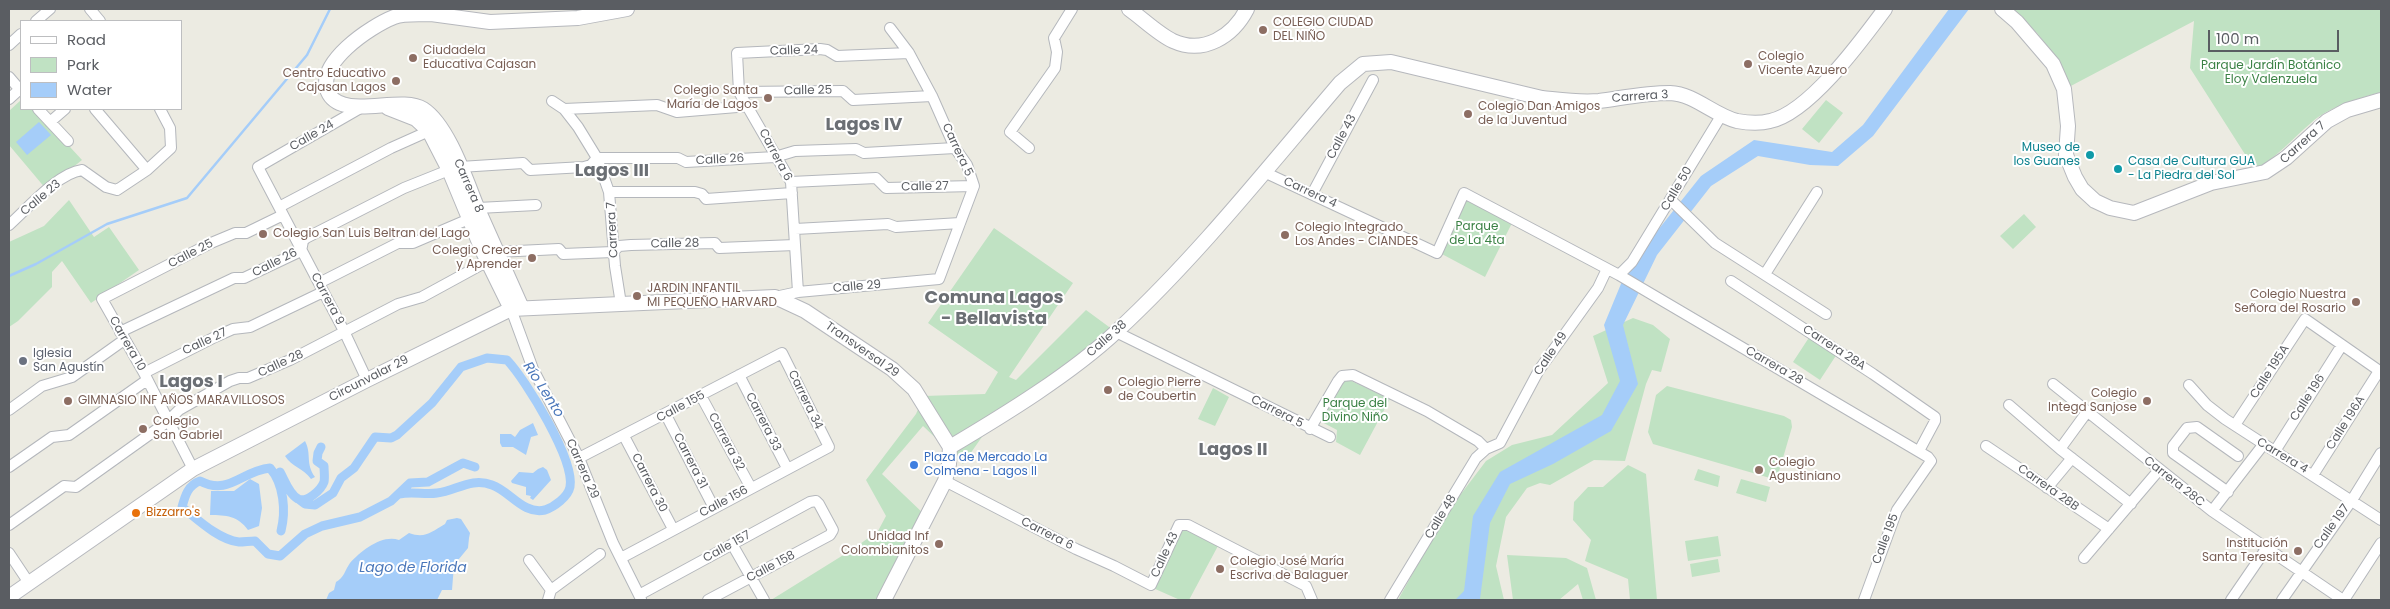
<!DOCTYPE html>
<meta charset="utf-8">
<style>
body{margin:0}
#map{position:relative;width:2390px;height:609px;overflow:hidden;background:#ecebe2;font-family:Poppins,sans-serif}
canvas{display:block}
.frame{position:absolute;inset:0;border:10px solid #5a5d62;pointer-events:none}
.legend{position:absolute;left:20px;top:20px;width:162px;height:90px;box-sizing:border-box;background:#fff;border:1px solid #bdbec0;margin:0;padding:6px 9px;list-style:none;font-size:15px;color:#5a5d62}
.legend li{display:flex;align-items:center;gap:10px;height:25px}
.legend b{width:25px;border:1px solid #bdbec0}
.scale{position:absolute;left:2208px;top:30px;width:131px;height:22px;box-sizing:border-box;border:2px solid #5a5d62;border-top:0;padding-left:6px;font-size:15px;line-height:18px;white-space:nowrap;color:#5a5d62;-webkit-text-stroke:4px #fff;paint-order:stroke}
</style>
<div id="map">
<canvas width="2390" height="609"></canvas>
<div class="frame"></div>
<ul class="legend">
<li><b style="height:6px;background:#fff"></b>Road</li>
<li><b style="height:14px;background:#c0e2c3"></b>Park</li>
<li><b style="height:14px;background:#a5cdf9"></b>Water</li>
</ul>
<div class="scale">100 m</div>
</div>
<script>
const c = document.querySelector('canvas').getContext('2d');
c.lineJoin = 'round';
function fillPath(path, color) {
  c.fillStyle = color;
  c.fill(path, 'evenodd');
}
function strokePath(path, color, width, dash) {
  c.strokeStyle = color;
  c.lineWidth = width;
  c.lineCap = dash ? 'butt' : 'round';
  c.setLineDash(dash || []);
  c.stroke(path);
}
function write(font, color, halo, rows, align = 'center') {
  c.font = font + ' Poppins,sans-serif';
  c.lineWidth = 4;
  c.setLineDash([]);
  c.textBaseline = 'middle';
  c.strokeStyle = halo;
  c.fillStyle = color;
  for (const [text, x, y, turn = 0] of rows) {
    c.save();
    c.translate(x, y);
    c.rotate((+turn || 0) * Math.PI / 180);
    c.textAlign = isNaN(turn) ? turn : align;
    if (halo) c.strokeText(text, 0, 0);
    c.fillText(text, 0, 0);
    c.restore();
  }
}
const green = new Path2D(`
 M 2011,9 L 2381,9 L 2381,92 C 2359,98 2328,107 2311,123 C 2291,140 2278,156 2255,170 L 2190,68 L 2194,21 L 2067,88 L 2058,60 L 2037,33 Z
 M 21,100 L 21,109 L 35,109 L 82,160 L 46,189 L 9,145 L 9,111 Z
 M 1826,100 L 1843,113 L 1819,143 L 1802,129 Z
 M 1465,198 L 1513,221 L 1485,277 L 1440,253 Z
 M 69,200 L 94,237 L 109,227 L 139,270 L 91,303 L 62,261 L 52,272 L 52,287 L 18,321 L 9,327 L 9,242 L 44,226 Z
 M 2024,214 L 2036,227 L 2013,249 L 2000,236 Z
 M 994,228 L 1073,283 L 1009,377 L 1016,380 L 1086,310 L 1120,335 L 984,434 L 963,464 L 923,426 L 882,474 L 926,516 L 886,600 L 771,600 L 853,549 L 878,531 L 886,516 L 866,480 L 916,414 L 924,396 L 985,394 L 998,372 L 928,323 Z
 M 1633,318 L 1653,325 L 1670,339 L 1661,372 L 1652,370 L 1646,384 L 1625,461 L 1594,460 L 1550,485 L 1540,483 L 1527,488 L 1506,517 L 1496,566 L 1504,600 L 1398,600 L 1445,515 L 1486,461 L 1512,445 L 1552,435 L 1608,383 L 1593,336 Z
 M 1810,336 L 1837,354 L 1820,380 L 1793,362 Z
 M 1345,378 L 1390,399 L 1360,455 L 1336,442 L 1337,430 L 1318,420 Z
 M 1667,386 L 1784,416 L 1791,420 L 1792,427 L 1778,475 L 1770,478 L 1653,444 L 1648,432 L 1656,395 Z
 M 1213,388 L 1229,397 L 1215,426 L 1198,419 Z
 M 1628,465 L 1646,474 L 1657,600 L 1630,600 L 1628,579 L 1585,561 L 1591,540 L 1573,520 L 1574,502 L 1588,487 L 1603,487 Z
 M 1698,469 L 1720,476 L 1718,487 L 1694,480 Z
 M 1741,479 L 1770,487 L 1766,502 L 1736,493 Z
 M 1182,527 L 1219,544 L 1189,600 L 1180,600 L 1153,588 Z
 M 1718,536 L 1721,556 L 1688,561 L 1685,541 Z
 M 1507,555 L 1566,558 L 1587,568 L 1596,600 L 1583,600 L 1578,584 L 1559,600 L 1513,600 Z
 M 1718,559 L 1720,572 L 1692,577 L 1690,564 Z`);
const water = new Path2D(`
 M 1949,9 L 1969,9 L 1873,136 L 1838,166 L 1810,165 L 1758,156 L 1711,186 L 1657,255 L 1623,325 L 1638,384 L 1611,431 L 1553,464 L 1510,484 L 1490,523 L 1480,599 L 1455,600 L 1464,591 L 1473,516 L 1500,472 L 1602,415 L 1620,381 L 1604,325 L 1623,279 L 1646,245 L 1701,176 L 1754,140 L 1832,152 L 1863,125 Z
 M 39,122 L 51,135 L 27,155 L 16,142 Z
 M 533,423 L 538,435 L 531,437 L 526,455 L 513,447 L 502,447 L 500,443 L 500,434 L 511,434 L 515,437 L 520,430 Z
 M 305,441 C 312,454 305,463 315,477 L 311,479 C 303,468 292,467 285,456 Z
 M 543,467 L 547,470 L 551,480 L 533,500 L 530,498 L 531,496 L 526,495 L 526,487 L 512,483 L 511,481 L 519,472 L 533,473 L 538,469 Z
 M 250,479 L 259,484 L 262,508 L 259,526 L 248,530 C 238,516 226,515 210,515 L 211,491 L 234,491 Z
 M 457,518 L 461,519 L 470,533 L 469,538 L 468,548 L 454,565 L 452,590 L 442,590 L 437,600 L 326,600 L 329,593 L 334,590 L 336,582 C 344,578 345,570 350,563 C 361,551 382,534 399,540 L 409,533 C 425,539 431,532 445,524 L 447,520 Z`);
const stream = new Path2D(`
 M 9,276 L 36,264 L 107,224 L 187,198 L 307,55 L 330,9`);
const canal = new Path2D(`
 M 280,472 C 285,481 289,494 298,499 C 307,503 321,490 324,482 C 325,478 324,471 324,466 L 317,461 L 318,453 L 321,447
 M 297,498 L 305,504 L 315,505 L 333,493 L 341,478 L 354,468 L 375,437 L 391,438 L 397,435 L 432,403 L 461,367 L 487,358 L 507,360 C 526,380 575,460 570,487 C 568,497 554,507 545,510 C 523,515 510,491 492,485 C 471,477 456,491 437,493 C 424,495 413,491 399,494
 M 281,531 C 286,511 284,484 270,468 C 241,471 229,496 200,481 C 188,485 185,496 182,507 C 197,519 219,540 239,542 C 244,542 250,541 255,541 L 268,554 L 280,556 L 305,534 L 322,526 L 360,517 L 391,501 L 410,483 L 428,482 L 463,463 L 475,467`);
const street = new Path2D(`
 M 90,9 L 100,21
 M 36,21 L 50,9
 M 9,45 L 21,34
 M 9,77 L 21,91
 M 739,92 L 843,91 L 853,100 L 932,96
 M 9,99 L 21,88
 M 552,101 L 564,109 L 578,127 L 597,158 L 609,192 L 615,266 L 621,304
 M 364,106 L 258,167 L 344,331 L 367,380
 M 38,109 L 68,141
 M 95,109 L 147,170
 M 564,109 L 657,105 L 677,112 L 749,106
 M 50,122 L 65,109
 M 1029,148 L 1010,132 L 1055,68 L 1057,52 L 1054,38 L 1072,9
 M 460,167 L 523,163 L 530,170 L 584,167 L 591,165 L 597,158 L 678,158 L 686,162 L 775,157 L 795,151 L 856,149 L 864,153 L 955,148
 M 1264,172 L 1437,253 L 1464,193 L 1619,275 L 1928,457 L 1931,461 L 1897,510 L 1864,600
 M 791,182 L 876,178 L 886,188 L 974,186
 M 609,192 L 695,192 L 702,194 L 706,199 L 792,193
 M 1312,194 L 1373,80
 M 1671,200 L 1715,243 L 1826,314
 M 279,207 L 391,148 L 429,131
 M 478,208 L 536,205
 M 9,225 C 27,209 58,173 82,170 L 106,187 L 117,190 L 147,170 L 171,148 L 170,128 L 160,109
 M 795,229 L 888,224 L 896,227 L 960,223
 M 497,252 L 559,249 L 563,254 L 613,252 L 619,246 L 631,245 L 715,243 L 719,248 L 795,245
 M 1765,274 L 1817,192
 M 1619,275 L 1632,262 L 1721,116
 M 1731,281 L 1873,374 L 1935,417 L 1935,421 L 1919,451
 M 319,283 L 398,243 L 413,243 L 469,219
 M 798,292 L 791,182 L 739,92 L 737,53 L 820,49 L 827,50 L 837,56 L 909,53
 M 775,297 L 798,292 L 939,279 L 974,186 L 967,165 L 955,148 L 932,96 L 909,53 L 890,28
 M 511,309 L 533,369 L 579,458 L 613,543 L 641,599
 M 120,332 L 234,278 L 244,278 L 301,251 L 303,241 L 306,238 L 404,188 L 449,170
 M 1116,332 L 1330,437
 M 144,373 L 215,337 L 233,329 L 250,327 L 323,292
 M 739,375 L 787,468
 M 2053,384 L 2212,511 L 2343,600
 M 2189,385 L 2207,405 L 2225,419 L 2381,520
 M 701,396 L 751,488
 M 2009,405 L 2060,449 L 2131,504
 M 9,410 L 42,386 L 72,377 L 124,340
 M 666,415 L 714,508
 M 2235,425 L 2305,319 L 2381,372
 M 1310,429 L 1338,381 L 1342,376 L 1353,375 L 1427,411 L 1478,441 L 1486,449
 M 624,436 L 673,529
 M 1986,446 L 2109,529
 M 2060,449 L 2087,412
 M 2275,451 L 2342,345
 M 579,458 L 782,353 L 829,447 L 621,558
 M 9,467 L 52,437 L 69,435 L 147,380
 M 193,469 L 144,373 L 102,299 L 211,243 L 235,233 L 246,233 L 283,215
 M 2313,475 L 2379,371
 M 945,481 L 1076,549 L 1114,566 L 1151,585 L 1179,525 L 1188,525 L 1306,586 L 1312,600
 M 2047,488 L 2072,458
 M 2228,492 L 2173,453 L 2173,446 L 2187,428 L 2197,427 L 2238,456
 M 2212,511 L 2263,445
 M 9,525 L 64,486 L 76,487 L 167,422 L 179,410 L 230,381 L 239,378 L 248,378 L 290,360 L 398,304 L 422,297 L 488,261
 M 732,544 L 764,600
 M 9,553 L 29,583
 M 2084,558 L 2159,470
 M 529,560 L 551,590
 M 639,595 L 810,502 L 816,501 L 819,504 L 833,530 L 830,535 L 708,600
 M 548,600 L 551,590 L 600,554
 M 1390,600 L 1476,458 L 1486,449 L 1500,443 L 1539,370 L 1598,288 L 1607,269
 M 2231,600 L 2266,549
 M 2282,600 L 2352,500 L 2381,453
 M 2344,600 L 2381,543`);
const secondary = new Path2D(`
 M 424,9 L 431,14 L 490,22 L 578,18 L 627,9
 M 1129,9 C 1143,19 1158,34 1173,41 C 1204,55 1233,36 1247,9
 M 2002,9 L 2017,22 L 2053,64 L 2064,89 L 2068,126 L 2066,155 L 2075,177 L 2082,189 L 2095,201 L 2110,208 L 2134,213 L 2211,183 L 2265,172 L 2286,158 L 2327,121 L 2347,110 L 2381,100
 M 431,14 C 420,15 404,13 394,17 C 371,26 313,64 329,94 C 344,120 401,95 423,109 C 448,125 466,180 477,207 C 492,241 507,274 522,308
 M 388,108 L 416,119 L 429,131 L 449,170 L 483,252 L 511,309
 M 9,597 L 193,469 L 367,380 L 511,309 L 775,297 L 805,311 L 892,369 L 914,389 L 950,447
 M 884,600 L 945,481 L 949,464 L 950,447 C 1004,415 1071,374 1117,331 C 1198,256 1268,167 1340,83 L 1363,64 L 1391,62 L 1542,98 C 1561,100 1580,103 1599,101 C 1622,98 1646,93 1670,93 C 1695,94 1713,115 1737,121 C 1748,123 1759,124 1770,121 C 1809,113 1862,40 1885,9`);
const markers = [
 [1263,30,5,"#8d6e63"],
 [413,58,5,"#8d6e63"],
 [1748,64,5,"#8d6e63"],
 [396,81,5,"#8d6e63"],
 [768,98,5,"#8d6e63"],
 [1468,114,5,"#8d6e63"],
 [2090,155,5,"#0f9aa8"],
 [2118,169,5,"#0f9aa8"],
 [263,234,5,"#8d6e63"],
 [1285,235,5,"#8d6e63"],
 [532,258,5,"#8d6e63"],
 [637,296,5,"#8d6e63"],
 [2356,302,5,"#8d6e63"],
 [23,361,5,"#6b7280"],
 [1108,390,5,"#8d6e63"],
 [68,401,5,"#8d6e63"],
 [2147,401,5,"#8d6e63"],
 [143,429,5,"#8d6e63"],
 [914,465,5,"#3f7fe0"],
 [1759,470,5,"#8d6e63"],
 [136,513,5,"#e8710a"],
 [939,544,5,"#8d6e63"],
 [2298,551,5,"#8d6e63"],
 [1220,569,5,"#8d6e63"]
];
const educationNames = [
 ["COLEGIO CIUDAD",1273,23],
 ["DEL NIÑO",1273,37],
 ["Ciudadela",423,51],
 ["Educativa Cajasan",423,65],
 ["Colegio",1758,57],
 ["Vicente Azuero",1758,71],
 ["Centro Educativo",386,74,"right"],
 ["Cajasan Lagos",386,88,"right"],
 ["Colegio Santa",758,91,"right"],
 ["María de Lagos",758,105,"right"],
 ["Colegio Dan Amigos",1478,107],
 ["de la Juventud",1478,121],
 ["Colegio Integrado",1295,228],
 ["Los Andes - CIANDES",1295,242],
 ["Colegio San Luis Beltran del Lago",273,234],
 ["Colegio Crecer",522,251,"right"],
 ["y Aprender",522,265,"right"],
 ["JARDIN INFANTIL",647,289],
 ["MI PEQUEÑO HARVARD",647,303],
 ["Colegio Nuestra",2346,295,"right"],
 ["Señora del Rosario",2346,309,"right"],
 ["Colegio Pierre",1118,383],
 ["de Coubertin",1118,397],
 ["Colegio",2137,394,"right"],
 ["Integd Sanjose",2137,408,"right"],
 ["GIMNASIO INF AÑOS MARAVILLOSOS",78,401],
 ["Colegio",153,422],
 ["San Gabriel",153,436],
 ["Colegio",1769,463],
 ["Agustiniano",1769,477],
 ["Unidad Inf",929,537,"right"],
 ["Colombianitos",929,551,"right"],
 ["Institución",2288,544,"right"],
 ["Santa Teresita",2288,558,"right"],
 ["Colegio José María",1230,562],
 ["Escriva de Balaguer",1230,576]
];
const streetNames = [
 ["Calle 24",794,51,-2],
 ["Calle 25",808,91,-1],
 ["Carrera 3",1640,97,-4],
 ["Calle 24",312,136,-30],
 ["Calle 43",1342,137,-62],
 ["Carrera 7",2303,143,-42],
 ["Carrera 5",957,150,65],
 ["Carrera 6",775,155,62],
 ["Calle 26",720,160,-3],
 ["Carrera 8",468,186,66],
 ["Calle 27",925,187,-1],
 ["Calle 50",1677,189,-59],
 ["Carrera 4",1310,193,25],
 ["Calle 23",41,198,-40],
 ["Carrera 7",613,230,-93],
 ["Calle 28",675,244,-1],
 ["Calle 25",191,254,-27],
 ["Calle 26",275,263,-27],
 ["Calle 29",857,287,-5],
 ["Carrera 9",327,299,62],
 ["Calle 38",1107,339,-41],
 ["Calle 27",205,342,-25],
 ["Carrera 10",127,344,60],
 ["Carrera 28A",1834,348,33],
 ["Transversal 29",862,350,35],
 ["Calle 49",1551,354,-56],
 ["Calle 28",281,364,-25],
 ["Carrera 28",1774,366,30],
 ["Calle 195A",2270,372,-57],
 ["Circunvalar 29",369,379,-27],
 ["Calle 196",2308,398,-57],
 ["Carrera 34",805,400,64],
 ["Calle 155",681,407,-28],
 ["Carrera 5",1277,412,27],
 ["Carrera 33",763,422,63],
 ["Calle 196A",2346,423,-58],
 ["Carrera 32",726,442,62],
 ["Carrera 4",2282,456,31],
 ["Carrera 31",690,461,63],
 ["Carrera 29",582,469,66],
 ["Carrera 28C",2174,482,38],
 ["Carrera 30",649,483,63],
 ["Carrera 28B",2048,488,35],
 ["Calle 156",724,502,-28],
 ["Calle 48",1441,517,-59],
 ["Calle 197",2332,527,-54],
 ["Carrera 6",1047,534,27],
 ["Calle 195",1886,539,-69],
 ["Calle 157",727,547,-29],
 ["Calle 43",1165,555,-65],
 ["Calle 158",771,567,-28]
];
const parkNames = [
 ["Parque Jardín Botánico",2271,66],
 ["Eloy Valenzuela",2271,80],
 ["Parque",1477,227],
 ["de La 4ta",1477,241],
 ["Parque del",1355,404],
 ["Divino Niño",1355,418]
];
const cultureNames = [
 ["Museo de",2080,148],
 ["los Guanes",2080,162],
 ["Casa de Cultura GUA",2128,162,"left"],
 ["- La Piedra del Sol",2128,176,"left"]
];
const worshipNames = [
 ["Iglesia",33,354],
 ["San Agustín",33,368]
];
const shopNames = [
 ["Plaza de Mercado La",924,458],
 ["Colmena - Lagos II",924,472]
];
const foodNames = [
 ["Bizzarro's",146,513]
];
const waterNames = [
 ["Río Lento",543,390,57],
 ["Lago de Florida",413,568]
];
const districtNames = [
 ["Lagos IV",864,125],
 ["Lagos III",612,171],
 ["Comuna Lagos",994,298],
 ["- Bellavista",994,319],
 ["Lagos I",191,382],
 ["Lagos II",1233,450]
];
fillPath(green, '#c0e2c3');
fillPath(water, '#a5cdf9');
strokePath(stream, '#a5cdf9', 2.5);
strokePath(canal, '#a5cdf9', 9);
strokePath(street, '#b4b7bc', 12);
strokePath(secondary, '#b6b8bd', 16);
strokePath(street, '#fff', 10);
strokePath(secondary, '#fff', 14);
for (const [x, y, r, color] of markers) {
  const dot = new Path2D();
  dot.arc(x, y, r, 0, 2 * Math.PI);
  c.fillStyle = color;
  c.fill(dot);
  strokePath(dot, '#fff', 2);
}
write('12px', '#785e54', '#fff', educationNames, 'left');
write('12px', '#5a5d62', '#fff', streetNames);
write('12px', '#3a8144', '#fff', parkNames);
write('12px', '#0d838f', '#fff', cultureNames, 'right');
write('12px', '#5b616d', '#fff', worshipNames, 'left');
write('12px', '#366cbe', '#fff', shopNames, 'left');
write('12px', '#c56008', '#fff', foodNames, 'left');
write('italic 14px', '#4a77ba', '#fff', waterNames);
write('bold 18px', '#6b6f74', '#fff', districtNames);
</script>
